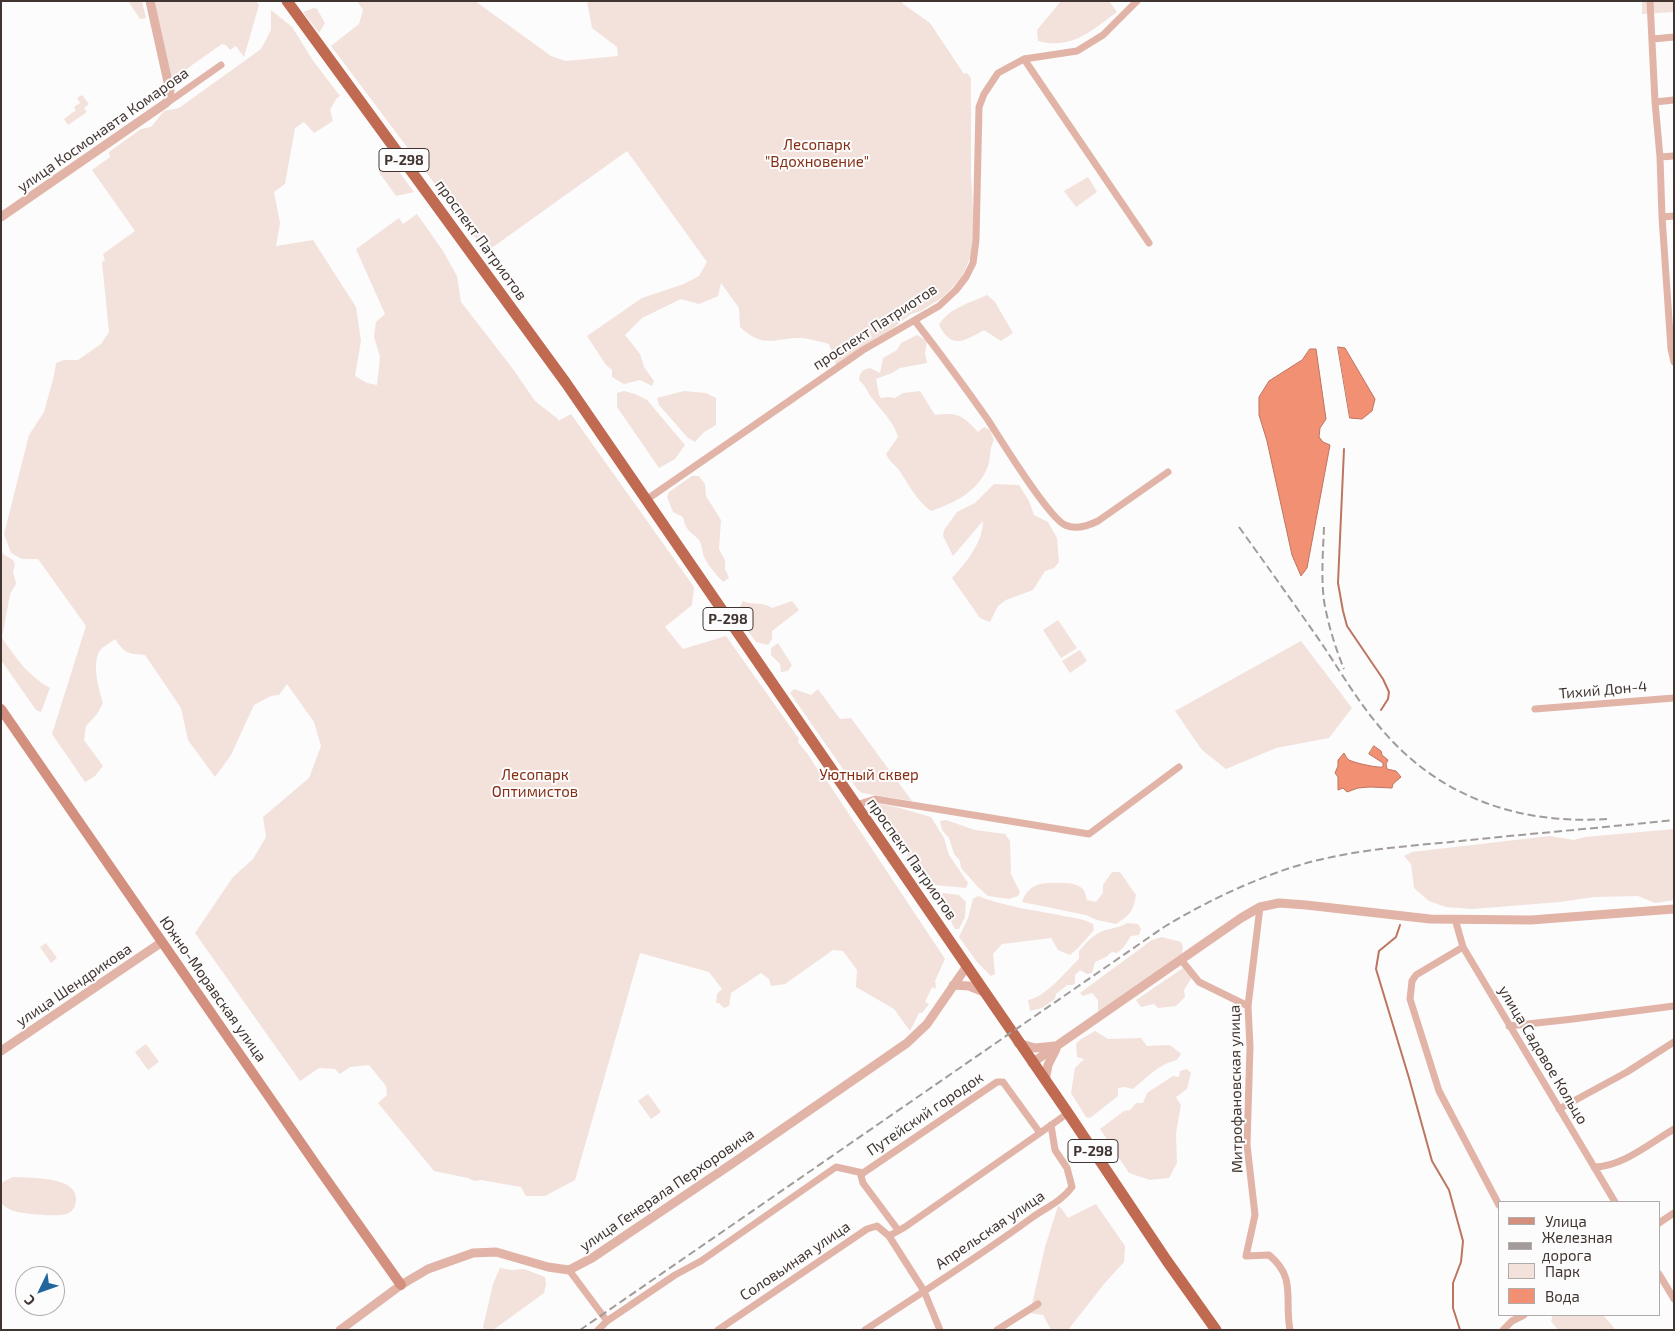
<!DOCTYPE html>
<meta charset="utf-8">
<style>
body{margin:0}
#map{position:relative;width:1675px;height:1331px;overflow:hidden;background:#fcfcfc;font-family:"Exo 2",sans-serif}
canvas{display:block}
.frame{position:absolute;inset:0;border:2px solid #413531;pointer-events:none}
.legend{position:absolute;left:1498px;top:1201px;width:162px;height:115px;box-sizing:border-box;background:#fcfcfc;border:1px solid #b1acab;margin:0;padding:6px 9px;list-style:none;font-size:15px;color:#413531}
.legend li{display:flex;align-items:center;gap:10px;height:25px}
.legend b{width:25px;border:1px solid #b1acab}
.north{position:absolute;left:15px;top:1266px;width:50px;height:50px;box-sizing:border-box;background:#fcfcfc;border:1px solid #b1acab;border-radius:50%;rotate:228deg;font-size:14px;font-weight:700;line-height:20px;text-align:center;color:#413531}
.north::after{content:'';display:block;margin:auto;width:18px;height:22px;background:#22669b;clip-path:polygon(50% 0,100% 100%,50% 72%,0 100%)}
</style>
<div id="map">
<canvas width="1675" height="1331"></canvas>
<div class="frame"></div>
<ul class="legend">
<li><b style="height:6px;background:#d3907e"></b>Улица</li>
<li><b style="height:6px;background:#a19c9a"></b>Железная дорога</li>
<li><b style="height:14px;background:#f3e1dc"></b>Парк</li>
<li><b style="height:14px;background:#f29074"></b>Вода</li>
</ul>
<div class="north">С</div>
</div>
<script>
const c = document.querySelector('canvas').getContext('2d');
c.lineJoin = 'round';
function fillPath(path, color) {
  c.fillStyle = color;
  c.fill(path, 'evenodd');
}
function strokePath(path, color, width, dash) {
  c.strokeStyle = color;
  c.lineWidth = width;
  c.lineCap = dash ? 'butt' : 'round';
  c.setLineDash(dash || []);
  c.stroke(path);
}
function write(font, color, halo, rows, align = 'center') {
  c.font = font + ' "Exo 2",sans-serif';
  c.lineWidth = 4;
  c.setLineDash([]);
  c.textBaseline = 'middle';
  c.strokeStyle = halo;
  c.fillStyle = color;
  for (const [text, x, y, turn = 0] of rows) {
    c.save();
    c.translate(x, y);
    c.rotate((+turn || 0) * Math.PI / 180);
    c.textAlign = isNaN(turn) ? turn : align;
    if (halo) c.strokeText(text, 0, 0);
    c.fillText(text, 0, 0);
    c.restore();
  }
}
const green = new Path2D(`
 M 128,1 L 142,1 L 146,18 L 140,19 Z
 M 150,1 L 256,1 L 259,5 L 244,57 L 236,46 L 230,50 L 226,45 L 222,44 L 192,65 L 176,79 L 168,82 Z
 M 357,1 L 475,1 L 551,56 L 566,61 L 618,56 L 617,47 L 592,28 L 587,1 L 902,1 L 903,4 L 930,23 L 964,74 L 967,73 L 971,78 L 971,173 L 974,228 L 971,256 L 962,277 L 943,297 L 921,311 L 911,314 L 884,335 L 836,365 L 829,344 C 821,342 811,339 802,338 C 774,337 765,350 740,327 L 739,308 L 721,283 L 718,296 L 699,304 L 681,299 L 642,318 L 625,335 L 640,354 L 644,367 L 654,381 L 652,386 L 640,380 L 624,384 L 612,377 L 612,370 L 606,365 L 587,336 L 642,298 L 684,284 L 699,276 L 707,262 L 627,151 L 486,252 L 331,46 L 359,24 L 363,10 Z
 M 1061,1 L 1109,1 L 1117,12 C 1091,31 1072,50 1038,41 L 1037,30 Z
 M 1642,1 L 1674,1 L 1674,12 L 1642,14 Z
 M 314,8 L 317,9 L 325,23 L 319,33 L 303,12 Z
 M 271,10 L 292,27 L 314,62 L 340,96 L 336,99 L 330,110 L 333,121 L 314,133 L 304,122 L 295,128 L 285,184 L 274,192 L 280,223 L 276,246 L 313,240 L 356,307 L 361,341 L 355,376 L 367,383 L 377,385 L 380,357 L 374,337 L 376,322 L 385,314 L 356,249 L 399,218 L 403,224 L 417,214 L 443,251 L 457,276 L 461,302 L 513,369 L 535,401 L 558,419 L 558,421 L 571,414 L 694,587 L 692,605 L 665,627 L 683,649 L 726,636 L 799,739 L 798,742 L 807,753 L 824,780 L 827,781 L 945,959 L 935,981 L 936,986 L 935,989 L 932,987 L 925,1002 L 929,1004 L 922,1013 L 919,1013 L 910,1031 L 894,1009 L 856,987 L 857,970 L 843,951 L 833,950 L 785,984 L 771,986 L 769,979 L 761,973 L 731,993 L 729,1006 L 724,1008 L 719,1003 L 716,1003 L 717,994 L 722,989 L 709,972 L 640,953 L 575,1180 L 545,1196 L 526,1196 L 521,1187 L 481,1180 L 474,1181 L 468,1178 L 434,1171 L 378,1103 L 387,1095 L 386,1086 L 369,1065 L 350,1067 L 340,1074 L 335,1069 L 319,1068 L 300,1081 L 195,933 L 233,877 L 253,859 L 266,837 L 263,817 L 309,778 L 321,746 L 314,722 L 287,684 L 279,695 L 271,696 L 254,705 L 231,755 L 215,777 L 188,740 L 181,708 L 145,655 C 127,654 125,653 115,639 C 111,642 106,645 102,648 C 90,660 99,690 103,703 L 97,714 L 86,726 L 84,740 L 103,766 L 95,776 L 85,782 L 52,734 L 86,626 L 38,559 L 22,559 L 11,553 L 4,534 L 29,435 L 44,412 L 54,376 L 56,363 L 64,360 L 78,360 L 101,344 L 109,332 L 102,262 L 105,260 L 103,254 L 135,231 L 92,170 L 110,157 L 109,152 L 141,129 L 151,127 L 164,111 L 179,108 L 261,49 L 271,30 Z
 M 82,95 L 89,104 L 84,108 L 87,112 L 68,125 L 64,119 L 76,110 L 74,107 L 80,103 L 77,98 Z
 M 385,153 L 414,192 L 396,196 L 379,172 Z
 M 1088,177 L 1097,192 L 1076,207 L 1064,191 Z
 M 987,295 L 995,302 L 1013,333 L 1001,341 L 984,330 C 964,341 952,350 939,325 C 947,309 972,302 987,295 Z
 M 917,335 L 927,341 L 925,353 L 927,363 L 900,368 L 892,373 L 876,379 L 879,395 L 881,398 L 888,397 L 895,398 L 903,393 L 920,391 L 935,415 C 959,412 963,416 978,432 L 984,427 L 990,430 L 994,440 C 989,449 991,457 988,466 C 979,491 955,503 931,511 C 916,500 909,485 899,470 C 894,464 889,461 886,454 L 898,437 C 894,422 881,410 871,397 C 867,391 865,385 859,380 C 860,372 862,370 870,368 L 880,373 L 883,358 L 897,350 L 901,343 Z
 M 624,391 L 635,394 L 647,400 L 685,445 L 675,459 L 659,468 L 617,407 L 617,393 Z
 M 684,391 L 706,393 L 716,398 L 716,425 L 704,432 L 695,442 L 688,438 L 659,405 L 657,398 Z
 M 692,476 L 699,476 L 705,484 L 706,496 L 721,520 L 719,549 L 725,560 L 725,569 L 729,578 L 723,582 C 716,574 709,567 704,557 C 702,552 702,543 698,539 C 690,531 685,530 683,517 L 673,512 L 667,497 L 669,492 Z
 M 994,484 L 1019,485 L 1029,501 L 1034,515 L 1048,522 L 1057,538 L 1059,562 L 1054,568 L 1045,571 L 1033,590 L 1006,600 L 998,606 L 990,622 L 980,618 L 952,578 C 966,563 983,542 983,521 L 953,556 L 943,536 L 944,530 L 957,512 L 975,503 Z
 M 1,546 L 3,554 L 13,560 L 15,565 L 13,571 L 16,584 L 10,594 L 2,638 C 16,658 29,677 50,688 L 41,712 L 36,710 L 1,660 Z
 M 743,601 C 753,606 763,601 772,608 L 792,601 L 799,610 L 772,631 L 772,639 L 768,645 L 756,642 L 745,627 L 739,609 Z
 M 1058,620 L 1077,648 L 1061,658 L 1043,630 Z
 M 1301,641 L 1352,708 L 1329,738 L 1276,748 L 1226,769 L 1202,750 L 1175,711 Z
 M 778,643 L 792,665 L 788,671 L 781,672 L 780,664 L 771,655 L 771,648 Z
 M 1080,650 L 1087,661 L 1070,673 L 1062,661 Z
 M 794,689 L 811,695 L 818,689 L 840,719 L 851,718 L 912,801 L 862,793 L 857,789 L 790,693 Z
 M 879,804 C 897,806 913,812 931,817 L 944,838 L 949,855 L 968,883 L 966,888 L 925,884 L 911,865 L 903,843 L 878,816 L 876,809 Z
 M 946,820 L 975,830 L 1005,834 L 1010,841 L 1011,874 L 1020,892 L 1018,896 L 1009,899 L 988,896 L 978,887 L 961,868 L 960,861 L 954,854 L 949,838 L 942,830 L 940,821 Z
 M 1674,829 L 1674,900 L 1655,903 L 1638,896 L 1594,897 L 1560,902 L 1472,909 L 1446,907 L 1429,901 L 1414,888 L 1411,864 L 1404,856 L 1412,852 L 1550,836 L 1574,840 L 1585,837 Z
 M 1112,872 L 1120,872 L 1136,895 C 1133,912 1130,915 1116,924 L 1097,920 L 1086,915 L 1022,902 C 1029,883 1043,882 1061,883 C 1069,883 1076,883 1083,889 C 1085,892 1086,896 1087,900 L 1096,902 L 1103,893 L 1103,885 Z
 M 943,893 L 959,895 L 966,902 L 965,917 L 959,929 L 955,929 L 949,918 L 937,901 Z
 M 978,896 C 1003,906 1032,910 1059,915 C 1071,918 1082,918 1093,924 L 1094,930 L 1078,948 L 1070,955 L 1058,950 L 1051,938 L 1002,944 L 993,954 L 995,974 L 991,976 L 977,962 L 959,937 L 968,918 L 973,899 Z
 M 1127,923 L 1138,924 L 1141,929 L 1139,935 L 1131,936 L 1123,948 L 1117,953 L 1112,952 L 1106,957 L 1095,962 L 1092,973 L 1087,974 L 1080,970 L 1075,975 L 1075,983 L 1073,985 L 1067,985 L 1056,994 L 1055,999 L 1042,1008 L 1030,1011 L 1028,1000 C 1045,998 1067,970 1079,959 L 1079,951 C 1084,945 1090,938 1097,934 C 1107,928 1117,929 1127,923 Z
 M 1162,937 L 1181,942 L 1183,947 L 1182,955 L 1098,1014 L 1098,1000 L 1092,993 L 1083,996 L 1080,993 L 1152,940 Z
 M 46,943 L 57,958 L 51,963 L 40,947 Z
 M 1183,968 L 1192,977 L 1184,990 L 1185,997 L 1176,1006 L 1158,1008 L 1154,1004 L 1141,1007 L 1136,1000 Z
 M 1095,1031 L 1108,1039 L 1141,1038 L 1147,1046 L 1170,1045 L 1181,1054 L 1177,1060 C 1159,1064 1147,1077 1133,1089 L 1124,1087 L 1118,1088 L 1118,1096 L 1090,1118 L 1086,1117 L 1071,1093 L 1075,1068 L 1084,1059 L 1077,1057 L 1076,1044 L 1081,1039 Z
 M 146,1044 L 159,1062 L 148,1070 L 135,1052 Z
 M 1187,1069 L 1191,1073 L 1187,1089 L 1176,1097 L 1181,1105 L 1176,1133 L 1177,1163 L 1169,1178 L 1150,1180 L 1129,1173 L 1100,1129 L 1124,1111 L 1130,1110 L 1136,1103 L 1143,1103 L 1147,1093 L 1173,1076 L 1179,1077 L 1180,1071 Z
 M 648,1094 L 661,1112 L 651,1119 L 638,1101 Z
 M 13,1177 C 30,1178 78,1176 76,1200 C 76,1205 73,1211 69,1213 C 61,1218 20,1214 11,1210 C 7,1208 4,1206 1,1203 L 1,1183 Z
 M 1096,1204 L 1125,1246 L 1124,1262 L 1104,1284 L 1068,1330 L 1051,1330 L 1043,1315 L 1030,1313 L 1045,1247 L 1058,1206 L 1061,1208 L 1068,1218 Z
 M 500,1268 L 512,1270 L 524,1269 L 545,1277 L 546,1284 L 544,1293 L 493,1330 L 485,1330 L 483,1327 L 493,1284 Z
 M 1553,1315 L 1603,1315 L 1616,1330 L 1558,1330 L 1551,1321 Z`);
const water = new Path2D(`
 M 1338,347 L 1345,348 L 1375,399 L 1372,411 L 1362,419 L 1350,418 Z
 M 1310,349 L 1316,349 L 1326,419 L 1320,428 L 1319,437 L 1323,442 L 1330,445 L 1307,568 L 1301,576 L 1292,555 L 1267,441 L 1259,415 L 1259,397 L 1269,381 L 1302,360 Z
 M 1374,746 L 1381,751 L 1382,755 L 1388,760 L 1386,764 L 1387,769 L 1396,771 L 1401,777 L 1393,784 L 1392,788 L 1370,787 L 1358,788 L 1347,792 L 1343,788 L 1338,790 L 1338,777 L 1335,773 L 1338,766 L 1338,760 L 1344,753 C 1346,756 1346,758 1349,760 C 1355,763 1377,768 1383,767 L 1383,763 L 1369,754 Z`);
const stream = new Path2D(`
 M 1344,449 L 1338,583 L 1343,611 L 1347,626 L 1383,679 L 1389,692 L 1388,699 L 1381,710
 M 1400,925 L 1396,937 L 1379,951 L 1376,969 L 1409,1078 L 1432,1161 L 1449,1190 L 1463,1241 L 1461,1262 L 1453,1283 L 1453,1308 L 1460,1330`);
const minor = new Path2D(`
 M 1650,1 L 1655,102 L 1660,157 L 1662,217 L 1671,349 L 1674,362
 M 1653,39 L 1674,37
 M 1024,59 L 1149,243
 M 1655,102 L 1674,100
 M 167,103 L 221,65
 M 1660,157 L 1674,156
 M 1662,217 L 1674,216
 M 915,321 C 940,353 964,386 988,420 C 1001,440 1048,517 1065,525 C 1076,530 1088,526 1098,521 L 1168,472
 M 646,500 L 863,350 L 939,306 L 956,290 L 966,277 L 973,263 L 976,240 L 979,107 L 984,94 L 998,73 L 1024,59 L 1077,51 L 1103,35 L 1137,1
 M 1535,709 L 1674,698
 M 856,805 L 875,799 L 1089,834 L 1179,767
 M 1260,907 L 1248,1006 L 1250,1047 L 1247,1145 L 1255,1215 L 1246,1256 L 1269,1255 C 1297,1278 1284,1299 1290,1330
 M 1455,919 L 1463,947 L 1615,1202
 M 1463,947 L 1416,975 L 1412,981 L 1410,999 L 1439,1091 L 1499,1205
 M 1182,961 L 1199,982 L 1248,1006
 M 1509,1026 L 1573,1019 L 1674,1006
 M 1559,1109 L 1627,1072 L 1674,1042
 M 1594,1167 C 1622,1167 1650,1143 1674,1129
 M 1659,1223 L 1674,1213
 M 898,1230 L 863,1183 L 861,1176 L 863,1173 L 997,1082 L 1003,1082 L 1040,1133 L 1068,1113
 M 889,1236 L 905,1227 L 1040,1133
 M 569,1270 L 607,1321 L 598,1330
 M 1659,1274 L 1674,1299
 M 607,1321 L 675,1275 L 701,1261 L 836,1167 L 863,1173
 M 718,1330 L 867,1229 L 877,1226 L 889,1236 L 924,1291 L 940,1330
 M 865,1330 C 921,1293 977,1258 1030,1219 C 1045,1208 1061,1202 1072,1187 L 1067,1168 L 1055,1150 L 1051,1125
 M 997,1330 L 1038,1304
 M 1503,1330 L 1512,1321 L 1524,1315`);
const tertiary = new Path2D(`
 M 1,217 L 166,103 L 169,99 L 170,91 L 150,1
 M 953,985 L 969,986 L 984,992
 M 1018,1043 L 1035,1048 L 1055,1046
 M 1,1051 L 162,942
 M 1032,1063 L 1241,918 L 1260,907 L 1279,903 L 1306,905 L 1430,919 L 1531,920 L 1674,909
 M 1045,1081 L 1048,1065 L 1056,1049
 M 340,1330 L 401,1285 L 428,1269 L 473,1253 L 496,1252 L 548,1267 L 569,1270 L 592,1258 L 733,1163 L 907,1043 L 927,1024 L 967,966`);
const secondary = new Path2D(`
 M 1,709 L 319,1169 L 401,1285`);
const trunk = new Path2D(`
 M 287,1 L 566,383 L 1068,1113 L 1167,1261 L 1216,1330`);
const rail = new Path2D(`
 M 1239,527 C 1267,566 1295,605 1322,644 C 1340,671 1357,700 1378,725 C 1436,796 1517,825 1607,819
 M 1324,527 C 1323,551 1321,577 1324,601 C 1328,624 1335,647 1344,669
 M 580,1330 L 1164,927 C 1204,903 1245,883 1290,868 C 1342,851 1397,847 1451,842 C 1525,834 1600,828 1674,820`);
const shields = [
 [404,160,50],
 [728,619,50],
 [1093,1151,50]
];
const shieldNames = [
 ["Р-298",404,160],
 ["Р-298",728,619],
 ["Р-298",1093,1151]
];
const streetNames = [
 ["улица Космонавта Комарова",103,130,-35],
 ["проспект Патриотов",481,240,54],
 ["проспект Патриотов",875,327,-33],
 ["Тихий Дон-4",1603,690,-5],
 ["проспект Патриотов",912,859,55],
 ["улица Шендрикова",74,985,-34],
 ["Южно-Моравская улица",213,989,55],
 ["улица Садовое Кольцо",1543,1055,59],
 ["Митрофановская улица",1236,1089,-91],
 ["Путейский городок",925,1114,-34],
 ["улица Генерала Перхоровича",667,1190,-34],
 ["Апрельская улица",990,1230,-34],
 ["Соловьиная улица",795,1261,-34]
];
const parkNames = [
 ["Лесопарк",817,145],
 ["\"Вдохновение\"",817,162],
 ["Лесопарк",535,775],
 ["Оптимистов",535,792],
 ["Уютный сквер",869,775]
];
fillPath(green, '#f3e1dc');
fillPath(water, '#f29074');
strokePath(water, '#bd7560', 1);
strokePath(stream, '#bd7560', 2);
strokePath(minor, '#e2b4a7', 7);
strokePath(tertiary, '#e2b4a7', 9);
strokePath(secondary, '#d3907e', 10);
strokePath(trunk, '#c06a52', 11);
strokePath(rail, '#a19c9a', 2, [8, 4]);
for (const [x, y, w] of shields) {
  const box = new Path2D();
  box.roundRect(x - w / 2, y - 11.5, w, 23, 4);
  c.fillStyle = '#fcfcfc';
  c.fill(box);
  strokePath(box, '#413531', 1);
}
write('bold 14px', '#413531', null, shieldNames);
write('15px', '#413531', '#fcfcfc', streetNames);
write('15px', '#852e15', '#fcfcfc', parkNames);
</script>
